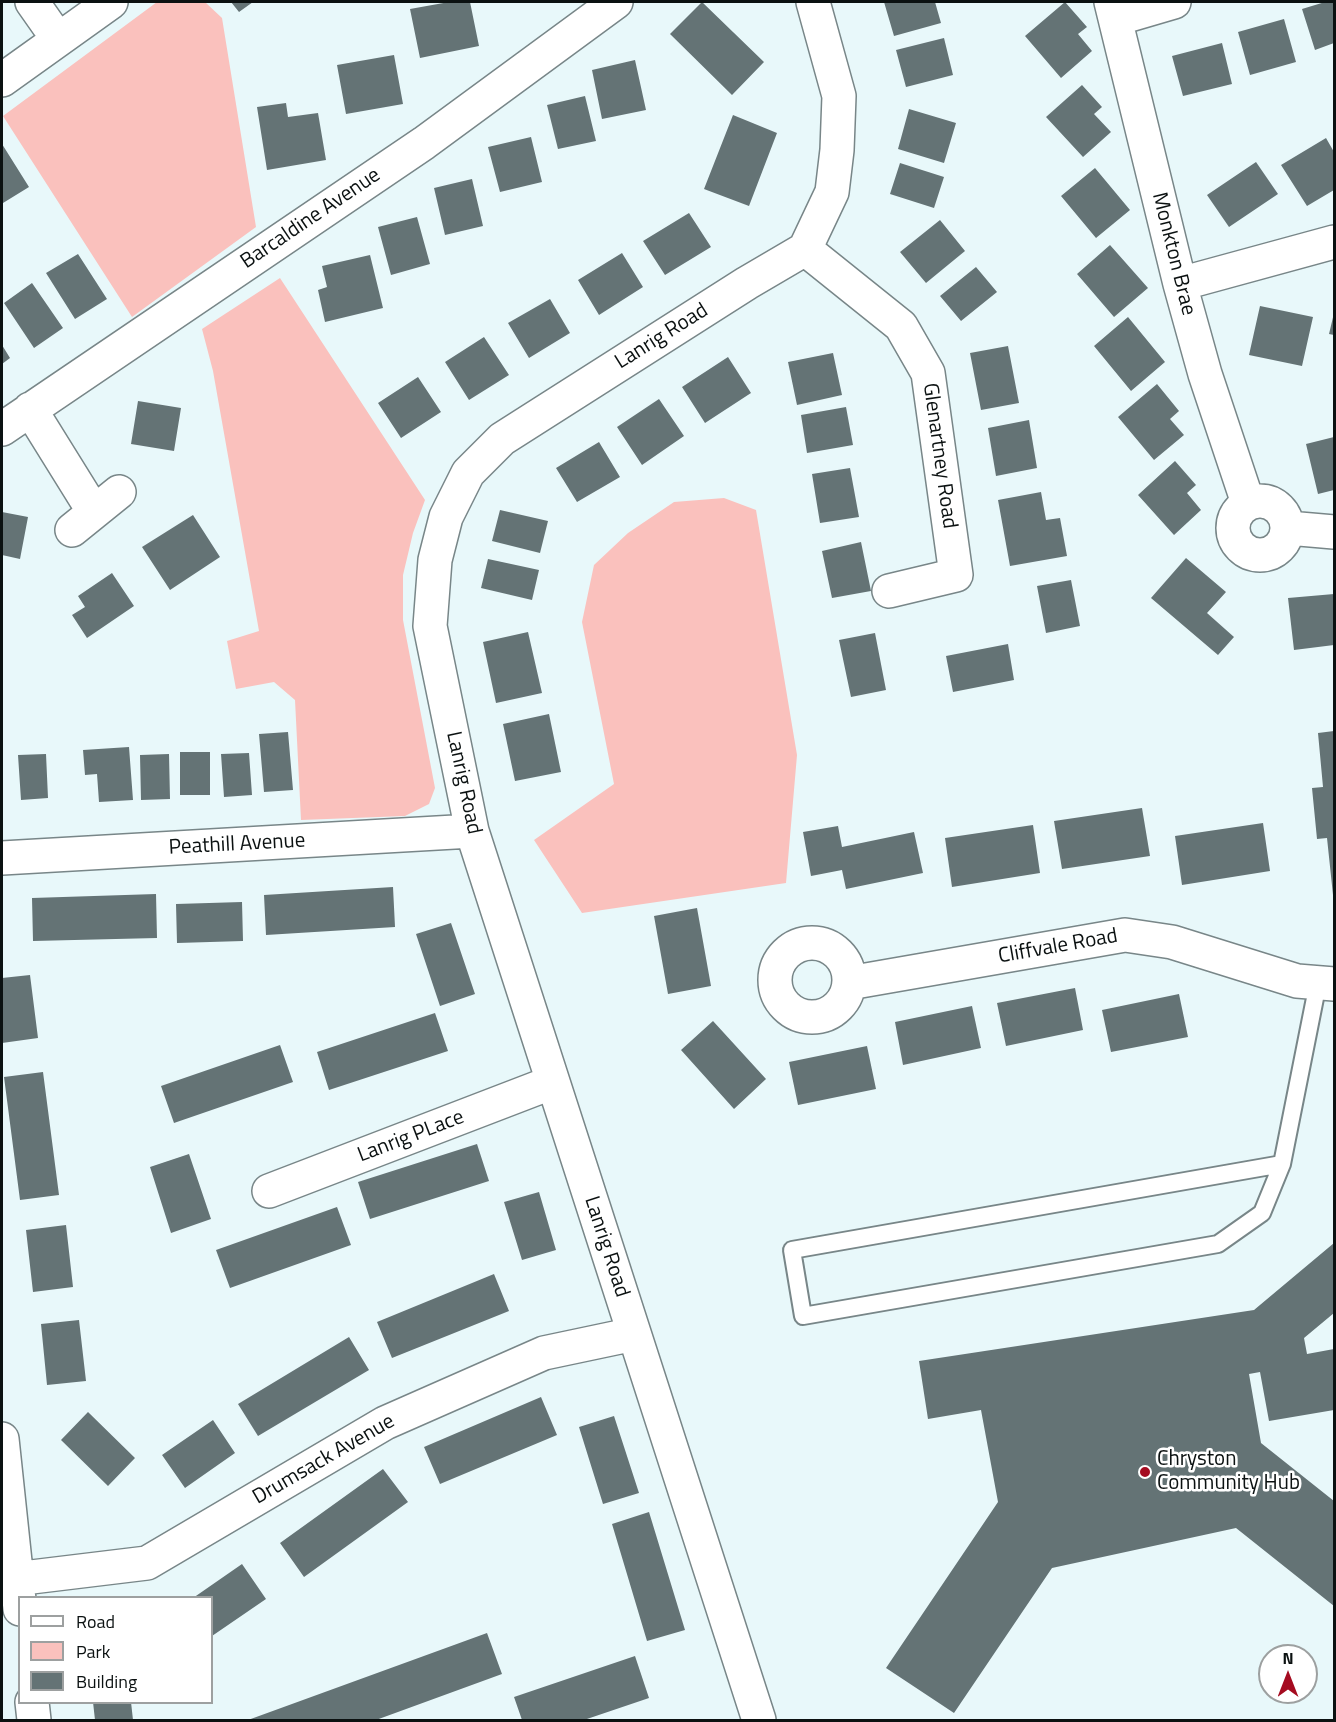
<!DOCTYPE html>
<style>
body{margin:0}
#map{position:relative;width:1336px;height:1722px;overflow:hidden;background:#e8f8fa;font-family:"Titillium Web",sans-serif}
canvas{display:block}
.frame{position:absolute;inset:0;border:3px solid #0b1111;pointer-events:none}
.legend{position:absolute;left:18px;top:1596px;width:195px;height:108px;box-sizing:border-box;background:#fff;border:2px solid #9da0a0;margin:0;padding:8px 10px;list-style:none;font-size:18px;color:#0b1111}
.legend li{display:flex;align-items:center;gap:12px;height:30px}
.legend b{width:30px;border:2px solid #9da0a0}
.north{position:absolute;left:1258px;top:1644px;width:60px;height:60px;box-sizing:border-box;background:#fff;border:2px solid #9da0a0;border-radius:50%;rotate:0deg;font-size:16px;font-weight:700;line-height:24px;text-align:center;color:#0b1111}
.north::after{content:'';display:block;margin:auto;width:21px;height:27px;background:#a50b20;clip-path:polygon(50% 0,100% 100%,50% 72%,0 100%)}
</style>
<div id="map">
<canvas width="1336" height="1722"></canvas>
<div class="frame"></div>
<ul class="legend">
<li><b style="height:8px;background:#fff"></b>Road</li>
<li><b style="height:16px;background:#fac1bd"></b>Park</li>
<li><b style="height:16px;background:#647375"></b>Building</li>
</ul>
<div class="north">N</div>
</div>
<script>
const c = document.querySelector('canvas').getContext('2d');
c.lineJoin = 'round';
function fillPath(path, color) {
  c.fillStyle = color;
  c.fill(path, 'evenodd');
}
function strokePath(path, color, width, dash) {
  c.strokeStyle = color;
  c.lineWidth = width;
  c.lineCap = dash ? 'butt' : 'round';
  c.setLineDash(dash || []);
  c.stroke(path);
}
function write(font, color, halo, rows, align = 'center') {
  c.font = font + ' "Titillium Web",sans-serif';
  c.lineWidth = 5;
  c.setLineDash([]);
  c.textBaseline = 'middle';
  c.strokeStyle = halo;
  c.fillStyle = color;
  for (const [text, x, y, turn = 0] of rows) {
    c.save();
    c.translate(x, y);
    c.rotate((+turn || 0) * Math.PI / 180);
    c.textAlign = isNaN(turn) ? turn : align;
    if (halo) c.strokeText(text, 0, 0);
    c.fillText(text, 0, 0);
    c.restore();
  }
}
const green = new Path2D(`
 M 157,2 L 205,2 L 222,18 L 256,227 L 132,317 L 3,116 Z
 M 280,278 L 425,500 L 413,533 L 403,575 L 403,620 L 435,788 L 429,804 L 405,816 L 301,820 L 295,700 L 274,682 L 236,689 L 227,641 L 259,631 L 213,371 L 202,329 Z
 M 724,498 L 756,510 L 797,755 L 786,883 L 582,913 L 534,840 L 614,784 L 582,622 L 594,565 L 628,533 L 674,502 Z`);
const building = new Path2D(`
 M 231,2 L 253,2 L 239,12 Z
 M 449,2 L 470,2 L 479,46 L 420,58 L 410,9 Z
 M 702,2 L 764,62 L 732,95 L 670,34 Z
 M 884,2 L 935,2 L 941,23 L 894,36 Z
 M 1065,2 L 1087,27 L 1078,34 L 1092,51 L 1061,78 L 1025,36 Z
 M 1325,2 L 1334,2 L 1334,43 L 1315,50 L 1302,9 Z
 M 1284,19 L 1296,62 L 1250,75 L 1238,32 Z
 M 944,38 L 953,75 L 906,87 L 896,50 Z
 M 1222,43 L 1232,84 L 1183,96 L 1172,56 Z
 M 394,55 L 403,104 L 346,114 L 337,65 Z
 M 635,60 L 646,110 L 602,119 L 592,70 Z
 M 1082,85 L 1102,107 L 1094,114 L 1111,132 L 1083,157 L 1046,117 Z
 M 585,96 L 596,141 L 558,149 L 547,105 Z
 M 286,103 L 288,117 L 318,113 L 326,160 L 267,170 L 257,107 Z
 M 909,109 L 956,123 L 944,163 L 898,149 Z
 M 733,115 L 777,133 L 749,206 L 704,189 Z
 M 531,137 L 542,182 L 500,192 L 488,147 Z
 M 1326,138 L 1334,152 L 1334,190 L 1307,206 L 1281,165 Z
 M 2,144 L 29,187 L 3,203 L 2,201 Z
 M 1256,162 L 1278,194 L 1229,227 L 1207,195 Z
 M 900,163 L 944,177 L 934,208 L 890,194 Z
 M 1095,168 L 1130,210 L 1096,238 L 1061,196 Z
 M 472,179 L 483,226 L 445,235 L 434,188 Z
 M 689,213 L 711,247 L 665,275 L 643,241 Z
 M 417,217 L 430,264 L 391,275 L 378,227 Z
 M 940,220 L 965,251 L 926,283 L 900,252 Z
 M 1110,245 L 1148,288 L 1114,317 L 1077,274 Z
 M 622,253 L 643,287 L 599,315 L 578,280 Z
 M 78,254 L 107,299 L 75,319 L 46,273 Z
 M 370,255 L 383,308 L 325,322 L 318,290 L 327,287 L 322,266 Z
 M 976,267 L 997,292 L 961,321 L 940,296 Z
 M 32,283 L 63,328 L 34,348 L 4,303 Z
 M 550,299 L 570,333 L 529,358 L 508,323 Z
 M 1260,306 L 1313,317 L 1302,366 L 1249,355 Z
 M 1334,313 L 1334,335 L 1329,334 Z
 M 1128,317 L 1165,362 L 1131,391 L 1094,346 Z
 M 484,337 L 509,375 L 469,400 L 445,362 Z
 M 2,345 L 10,358 L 2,364 Z
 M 1008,346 L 1019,403 L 981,410 L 970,353 Z
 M 833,353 L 842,395 L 797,405 L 788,362 Z
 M 728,357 L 751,393 L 705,423 L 682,387 Z
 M 418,377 L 441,412 L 401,438 L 378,403 Z
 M 1157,384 L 1179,411 L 1170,419 L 1184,435 L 1154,460 L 1118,417 Z
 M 659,399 L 684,436 L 642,465 L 617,427 Z
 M 138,401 L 181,408 L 174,451 L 131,444 Z
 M 846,407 L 853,445 L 807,453 L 801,415 Z
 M 1029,420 L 1037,468 L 996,476 L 988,428 Z
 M 1334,437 L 1334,490 L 1318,494 L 1306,444 Z
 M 599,442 L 620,477 L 577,502 L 556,468 Z
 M 1175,461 L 1196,485 L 1187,493 L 1201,510 L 1174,535 L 1138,495 Z
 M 850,468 L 859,517 L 820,523 L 812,474 Z
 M 1041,492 L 1046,520 L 1060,518 L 1067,556 L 1010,566 L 998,500 Z
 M 500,510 L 548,521 L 540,553 L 492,541 Z
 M 2,512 L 28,517 L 20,559 L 2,555 Z
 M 193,515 L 220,557 L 170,590 L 142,547 Z
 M 861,542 L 871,591 L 832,598 L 822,551 Z
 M 1186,558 L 1226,592 L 1207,613 L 1234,637 L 1218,655 L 1151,598 Z
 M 488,559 L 539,570 L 532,600 L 481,588 Z
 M 112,573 L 134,606 L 87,638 L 72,615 L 85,607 L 78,596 Z
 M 1071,580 L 1080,626 L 1046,633 L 1037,586 Z
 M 1334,594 L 1334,645 L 1294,650 L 1288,598 Z
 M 528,632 L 542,693 L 496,703 L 483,642 Z
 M 875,633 L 886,690 L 851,697 L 839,640 Z
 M 1008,644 L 1014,680 L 953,692 L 946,656 Z
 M 549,714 L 561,772 L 515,781 L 503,724 Z
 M 1334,731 L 1334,895 L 1333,895 L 1327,838 L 1317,839 L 1312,788 L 1323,787 L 1318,733 Z
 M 288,732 L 293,790 L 264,792 L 259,734 Z
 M 129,747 L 133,800 L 99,802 L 97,774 L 85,775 L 83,750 Z
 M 180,752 L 210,752 L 210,795 L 180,795 Z
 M 249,753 L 252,795 L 224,797 L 221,754 Z
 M 46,754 L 48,798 L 21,800 L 18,755 Z
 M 169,754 L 170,799 L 141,800 L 140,755 Z
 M 1142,808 L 1150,856 L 1062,869 L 1054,821 Z
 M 1263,823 L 1270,871 L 1182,885 L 1175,836 Z
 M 1033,825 L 1040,873 L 952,887 L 945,838 Z
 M 838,826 L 842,847 L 914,832 L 923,873 L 846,889 L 842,870 L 811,876 L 803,832 Z
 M 393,887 L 395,927 L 266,935 L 264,895 Z
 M 156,894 L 157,938 L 33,941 L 32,898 Z
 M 242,902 L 243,941 L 177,943 L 176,904 Z
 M 697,908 L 711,986 L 668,994 L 654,916 Z
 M 451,923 L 475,994 L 440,1006 L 416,934 Z
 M 30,975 L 38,1038 L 2,1043 L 2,978 Z
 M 1075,988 L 1083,1030 L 1006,1046 L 997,1003 Z
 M 1179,994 L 1188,1037 L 1111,1052 L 1102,1010 Z
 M 972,1006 L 981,1048 L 903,1065 L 895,1022 Z
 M 435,1013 L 448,1051 L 329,1090 L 317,1052 Z
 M 713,1021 L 766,1079 L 734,1109 L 681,1050 Z
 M 280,1045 L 293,1082 L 174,1123 L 161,1086 Z
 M 867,1046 L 876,1089 L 798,1105 L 789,1062 Z
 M 43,1072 L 59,1195 L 20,1200 L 4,1077 Z
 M 477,1144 L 489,1181 L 370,1219 L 358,1182 Z
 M 189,1154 L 211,1219 L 171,1233 L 150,1167 Z
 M 539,1192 L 556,1250 L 522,1260 L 504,1202 Z
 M 337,1207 L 351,1245 L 230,1288 L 216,1250 Z
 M 66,1225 L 73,1287 L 33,1292 L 26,1230 Z
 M 1334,1243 L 1334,1313 L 1304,1338 L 1307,1354 L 1334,1349 L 1334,1410 L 1269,1421 L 1260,1372 L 1249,1374 L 1261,1443 L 1334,1501 L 1334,1606 L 1236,1528 L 1052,1568 L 954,1713 L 886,1668 L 998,1502 L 981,1410 L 928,1419 L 919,1361 L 1254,1310 Z
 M 494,1274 L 509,1311 L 392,1358 L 377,1322 Z
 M 79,1320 L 86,1381 L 47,1385 L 41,1324 Z
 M 349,1337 L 369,1370 L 258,1436 L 238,1404 Z
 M 541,1397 L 557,1435 L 440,1484 L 424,1447 Z
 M 88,1412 L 135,1458 L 108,1486 L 61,1440 Z
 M 614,1416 L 639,1493 L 603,1504 L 579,1427 Z
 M 213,1420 L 235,1453 L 185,1488 L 162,1455 Z
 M 383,1469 L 408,1502 L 304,1577 L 280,1543 Z
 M 649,1512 L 685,1630 L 647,1641 L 612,1524 Z
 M 242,1564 L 266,1599 L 212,1636 L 212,1598 L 193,1598 Z
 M 487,1633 L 502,1674 L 376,1720 L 248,1720 Z
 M 635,1656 L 649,1698 L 584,1720 L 522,1720 L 514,1697 Z
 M 93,1702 L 131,1702 L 133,1720 L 95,1720 Z`);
const lane = new Path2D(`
 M 1282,1164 L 792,1250 L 803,1316 L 1218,1244 L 1262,1213 L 1282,1164 L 1318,983`);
const street = new Path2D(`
 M 32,2 L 58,39
 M 1111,2 L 1180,284 L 1205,374 L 1248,503
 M 1116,19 L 1174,2
 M 2,80 L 111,2
 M 805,249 L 901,326 L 928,373 L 956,575 L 889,591
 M 1180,284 L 1334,242
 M 30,409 L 94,512
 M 2,429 L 424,143 L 616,2
 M1233 528a27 27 0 1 1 54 0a27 27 0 1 1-54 0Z
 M 1288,528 L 1334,532
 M 72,530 L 119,492
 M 2,858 L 472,831
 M775 980a37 37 0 1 1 74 0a37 37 0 1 1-74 0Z
 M 849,983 L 1125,935 L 1172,942 L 1297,981 L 1334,984
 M 269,1191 L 553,1082
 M 2,1439 L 20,1609
 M 15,1579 L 147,1563 L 385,1423 L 544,1353 L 634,1334
 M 32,1702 L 34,1720
 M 759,1720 L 472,831 L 430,626 L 435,560 L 446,517 L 468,473 L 502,439 L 747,283 L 805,249 L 832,192 L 837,150 L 839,96 L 813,2`);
const markers = [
 [1145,1472,6,"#a50b20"]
];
const streetNames = [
 ["Barcaldine Avenue",311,219,-34],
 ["Monkton Brae",1173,254,76],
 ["Lanrig Road",662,337,-32],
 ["Glenartney Road",939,456,82],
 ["Lanrig Road",463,783,78],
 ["Peathill Avenue",237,845,-3],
 ["Cliffvale Road",1058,947,-10],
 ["Lanrig PLace",411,1137,-21],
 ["Lanrig Road",606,1247,72],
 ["Drumsack Avenue",324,1460,-30]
];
const poiNames = [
 ["Chryston",1157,1460],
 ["Community Hub",1157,1484]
];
fillPath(green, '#fac1bd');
fillPath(building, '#647375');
strokePath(lane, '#788688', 20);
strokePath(street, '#788688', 36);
strokePath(lane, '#fff', 16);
strokePath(street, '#fff', 33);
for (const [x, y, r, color] of markers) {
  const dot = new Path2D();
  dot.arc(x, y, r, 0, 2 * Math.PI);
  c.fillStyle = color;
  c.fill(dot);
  strokePath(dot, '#fff', 2);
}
write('21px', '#0b1111', '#fff', streetNames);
write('21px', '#0b1111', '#fff', poiNames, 'left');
</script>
